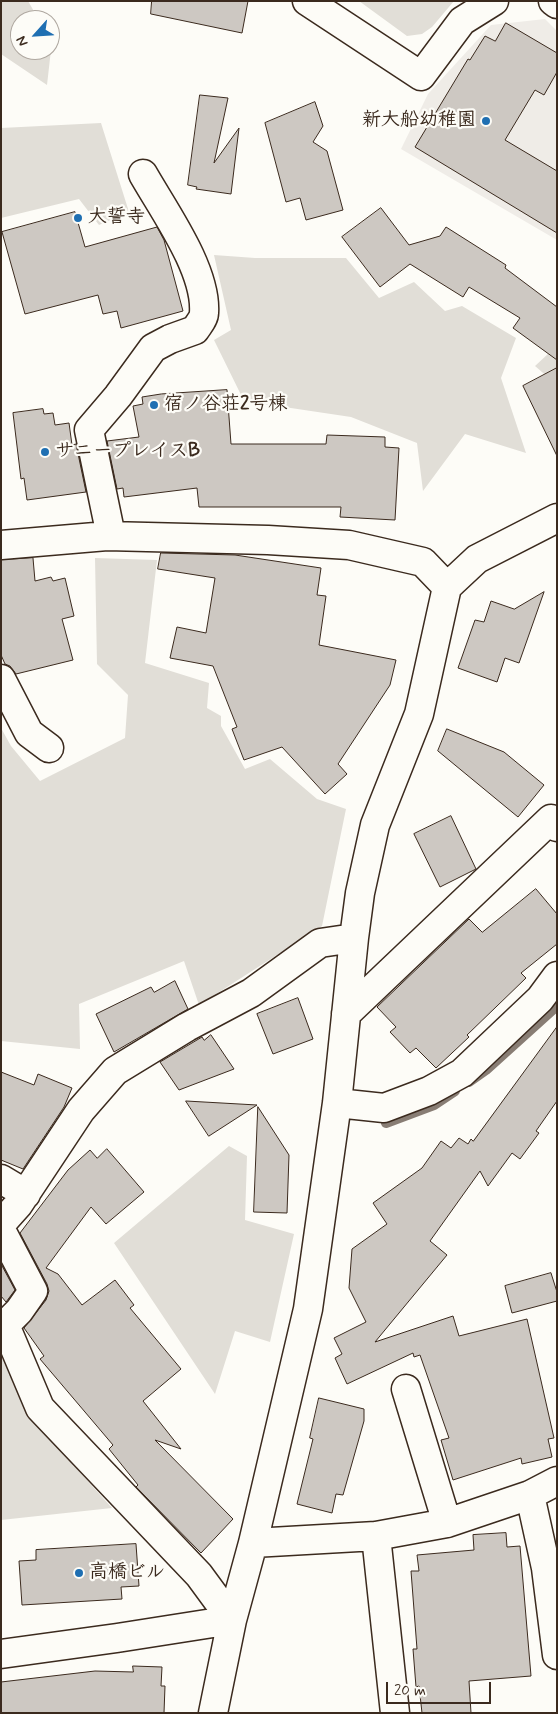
<!DOCTYPE html>
<meta charset="utf-8">
<style>
body{margin:0}
#map{position:relative;width:558px;height:1714px;overflow:hidden;background:#fdfcf7;font-family:Mynerve,sans-serif}
canvas{display:block}
.frame{position:absolute;inset:0;border:2px solid #3b2a1e;pointer-events:none}
.north{position:absolute;left:10px;top:10px;width:50px;height:50px;box-sizing:border-box;background:#fdfcf7;border:1px solid #afa8a0;border-radius:50%;rotate:244deg;font-size:14px;font-weight:700;line-height:20px;text-align:center;color:#3b2a1e}
.north::after{content:'';display:block;margin:auto;width:18px;height:22px;background:#1f6fb2;clip-path:polygon(50% 0,100% 100%,50% 72%,0 100%)}
.scale{position:absolute;left:386px;top:1682px;width:105px;height:22px;box-sizing:border-box;border:2px solid #3b2a1e;border-top:0;padding-left:6px;font-size:15px;line-height:18px;white-space:nowrap;color:#3b2a1e;-webkit-text-stroke:4px #fdfcf7;paint-order:stroke}
</style>
<div id="map">
<canvas width="558" height="1714"></canvas>
<div class="frame"></div>
<div class="north">N</div>
<div class="scale">20 m</div>
</div>
<script>
const c = document.querySelector('canvas').getContext('2d');
c.lineJoin = 'round';
function fillPath(path, color) {
  c.fillStyle = color;
  c.fill(path, 'evenodd');
}
function strokePath(path, color, width, dash) {
  c.strokeStyle = color;
  c.lineWidth = width;
  c.lineCap = dash ? 'butt' : 'round';
  c.setLineDash(dash || []);
  c.stroke(path);
}
function write(font, color, halo, rows, align = 'center') {
  c.font = font + ' Mynerve,"Klee One",sans-serif';
  c.lineWidth = 4.5;
  c.setLineDash([]);
  c.textBaseline = 'middle';
  c.strokeStyle = halo;
  c.fillStyle = color;
  for (const [text, x, y, turn = 0] of rows) {
    c.save();
    c.translate(x, y);
    c.rotate((+turn || 0) * Math.PI / 180);
    c.textAlign = isNaN(turn) ? turn : align;
    if (halo) c.strokeText(text, 0, 0);
    c.fillText(text, 0, 0);
    c.restore();
  }
}
const built = new Path2D(`
 M 545,19 L 557,31 L 557,240 L 401,149 L 428,94 L 491,25 Z`);
const green = new Path2D(`
 M 1,1 L 28,1 L 39,20 L 20,20 L 20,50 L 50,50 L 50,38 L 52,41 L 47,85 L 1,54 Z
 M 359,1 L 454,1 L 432,27 L 422,34 L 407,36 Z
 M 101,123 L 129,212 L 99,225 L 79,199 L 1,218 L 1,128 Z
 M 214,255 L 255,258 L 346,258 L 379,298 L 414,282 L 445,311 L 462,306 L 516,338 L 501,378 L 526,453 L 465,434 L 423,491 L 417,443 L 351,417 L 244,401 L 214,340 L 231,330 Z
 M 549,353 L 557,357 L 557,385 L 535,366 Z
 M 95,558 L 157,560 L 145,663 L 209,683 L 207,708 L 221,716 L 221,726 L 245,769 L 270,759 L 317,799 L 346,809 L 322,926 L 199,1005 L 184,961 L 79,1004 L 80,1049 L 1,1041 L 1,728 L 11,746 L 40,781 L 125,738 L 128,695 L 97,664 Z
 M 229,1146 L 247,1156 L 245,1220 L 294,1234 L 270,1342 L 235,1331 L 215,1394 L 114,1243 Z
 M 1,1336 L 31,1418 L 112,1508 L 1,1520 Z`);
const stream = new Path2D(`
 M 469,1082 L 486,1070 L 557,1006
 M 386,1123 L 434,1105 L 455,1091`);
const building = new Path2D(`
 M 152,1 L 248,1 L 242,33 L 151,14 Z
 M 506,23 L 557,53 L 557,72 L 544,95 L 535,90 L 505,140 L 557,171 L 557,233 L 415,147 L 468,59 L 470,60 L 485,36 L 495,41 Z
 M 200,95 L 228,98 L 214,163 L 239,128 L 231,194 L 196,189 L 197,187 L 188,185 Z
 M 315,102 L 323,126 L 313,142 L 327,151 L 343,210 L 306,220 L 300,198 L 286,202 L 265,123 Z
 M 381,208 L 409,245 L 440,236 L 446,227 L 506,265 L 505,268 L 557,307 L 557,360 L 513,328 L 520,318 L 469,287 L 463,297 L 410,264 L 380,287 L 342,237 Z
 M 75,212 L 85,247 L 157,227 L 164,240 L 183,311 L 121,328 L 117,311 L 103,314 L 98,295 L 25,314 L 2,232 Z
 M 557,368 L 557,456 L 523,386 Z
 M 227,390 L 231,444 L 326,444 L 327,435 L 385,437 L 385,447 L 399,448 L 395,520 L 340,517 L 341,507 L 199,507 L 197,488 L 124,497 L 123,488 L 117,489 L 107,441 L 139,437 L 133,406 L 143,404 L 142,397 L 161,394 Z
 M 43,409 L 44,414 L 53,413 L 55,425 L 69,423 L 72,445 L 76,444 L 86,492 L 27,500 L 24,478 L 21,479 L 13,413 Z
 M 161,553 L 235,555 L 321,568 L 317,595 L 326,596 L 319,645 L 396,660 L 390,685 L 338,764 L 347,774 L 325,794 L 282,747 L 244,760 L 232,729 L 237,727 L 213,666 L 170,658 L 177,627 L 206,633 L 215,578 L 158,569 Z
 M 33,558 L 35,581 L 51,577 L 53,581 L 65,578 L 74,616 L 62,619 L 73,660 L 16,674 L 10,666 L 5,664 L 1,655 L 1,560 Z
 M 544,592 L 519,663 L 505,658 L 497,682 L 458,668 L 475,620 L 484,622 L 491,601 L 514,609 Z
 M 447,729 L 504,752 L 544,785 L 518,817 L 438,751 Z
 M 451,816 L 476,869 L 440,887 L 414,834 Z
 M 536,889 L 557,914 L 557,944 L 521,973 L 526,978 L 467,1035 L 469,1037 L 436,1068 L 416,1048 L 410,1053 L 390,1032 L 396,1027 L 377,1007 L 469,919 L 482,932 Z
 M 175,981 L 188,1009 L 114,1052 L 96,1014 L 151,987 L 154,992 Z
 M 298,998 L 313,1039 L 273,1054 L 257,1014 Z
 M 557,1027 L 557,1101 L 536,1131 L 539,1133 L 520,1159 L 512,1153 L 488,1186 L 480,1171 L 430,1241 L 447,1255 L 375,1342 L 453,1316 L 459,1336 L 527,1319 L 554,1438 L 548,1439 L 552,1457 L 522,1464 L 521,1458 L 453,1480 L 441,1440 L 449,1438 L 420,1355 L 414,1357 L 413,1353 L 347,1384 L 335,1358 L 342,1354 L 334,1338 L 366,1322 L 349,1288 L 352,1249 L 387,1224 L 373,1203 L 422,1168 L 441,1141 L 451,1148 L 459,1138 L 468,1144 L 471,1139 L 473,1141 Z
 M 211,1035 L 234,1069 L 179,1090 L 160,1062 L 202,1037 L 204,1040 Z
 M 1,1072 L 34,1085 L 38,1074 L 72,1088 L 64,1107 L 23,1169 L 1,1160 Z
 M 186,1101 L 257,1105 L 209,1136 Z
 M 258,1107 L 289,1155 L 287,1213 L 254,1212 Z
 M 107,1149 L 144,1192 L 106,1224 L 91,1207 L 46,1268 L 58,1274 L 82,1305 L 115,1280 L 134,1305 L 130,1308 L 181,1369 L 143,1401 L 181,1449 L 155,1440 L 233,1519 L 201,1553 L 136,1487 L 138,1485 L 109,1449 L 113,1445 L 40,1359 L 44,1356 L 24,1328 L 46,1300 L 49,1291 L 47,1284 L 20,1233 L 68,1170 L 90,1150 L 97,1158 Z
 M 1,1264 L 15,1290 L 6,1302 L 1,1296 Z
 M 551,1273 L 557,1292 L 557,1301 L 512,1313 L 505,1286 Z
 M 319,1398 L 364,1409 L 364,1421 L 343,1495 L 336,1494 L 332,1513 L 297,1504 L 313,1439 L 310,1438 Z
 M 506,1533 L 507,1547 L 520,1546 L 531,1676 L 469,1681 L 471,1713 L 422,1713 L 419,1686 L 416,1687 L 413,1649 L 417,1649 L 411,1571 L 419,1571 L 417,1555 L 474,1550 L 473,1535 Z
 M 136,1544 L 139,1586 L 121,1587 L 122,1599 L 22,1605 L 19,1561 L 36,1560 L 36,1550 Z
 M 133,1666 L 162,1667 L 161,1686 L 165,1686 L 164,1713 L 1,1713 L 1,1682 L 95,1671 L 133,1672 Z`);
const minor = new Path2D(`
 M 307,1 L 421,76 L 462,21 L 494,1
 M 553,1 L 557,4
 M 111,536 L 89,430 L 118,396 L 153,348 L 170,339 L 195,330 C 198,325 204,319 204,313 C 207,270 164,211 143,174
 M 1,545 L 107,536 L 268,540 L 349,545 L 423,562 L 447,587
 M 1,679 L 29,733 L 49,748
 M 346,1014 L 551,819 L 557,827
 M 337,1103 L 384,1108 L 429,1091 L 462,1073 L 540,999 L 557,976
 M 1,1179 L 26,1194
 M 1,1224 L 18,1205 L 81,1110 L 115,1071 L 187,1027 L 251,993 L 320,943 L 354,938
 M 1,1230 L 33,1291 L 19,1311 L 5,1325 L 40,1408 L 199,1575 L 232,1620 L 213,1713
 M 406,1389 L 447,1523
 M 530,1495 L 546,1568 L 557,1655
 M 376,1536 L 395,1713
 M 253,1543 L 376,1536 L 447,1523 L 530,1495 L 557,1481
 M 1,1654 L 117,1638 L 232,1620 L 253,1543 L 308,1309 L 337,1103 L 354,938 L 360,893 L 375,825 L 419,714 L 447,587 L 477,559 L 557,518`);
const markers = [
 [486,121,5,"#1f6fb2"],
 [78,218,5,"#1f6fb2"],
 [154,405,5,"#1f6fb2"],
 [45,452,5,"#1f6fb2"],
 [79,1573,5,"#1f6fb2"]
];
const poiNames = [
 ["新大船幼稚園",476,121,"right"],
 ["大誓寺",88,218],
 ["宿ノ谷荘2号棟",164,405],
 ["サニープレイスB",55,452],
 ["高橋ビル",89,1573]
];
fillPath(built, '#efece7');
fillPath(green, '#e1ded7');
strokePath(stream, '#887d74', 10);
fillPath(building, '#cdc8c2');
strokePath(building, '#3b2a1e', 1);
strokePath(minor, '#3b2a1e', 31);
strokePath(minor, '#fdfcf7', 28);
for (const [x, y, r, color] of markers) {
  const dot = new Path2D();
  dot.arc(x, y, r, 0, 2 * Math.PI);
  c.fillStyle = color;
  c.fill(dot);
  strokePath(dot, '#fdfcf7', 2);
}
write('bold 19px', '#3b2a1e', '#fdfcf7', poiNames, 'left');
</script>
